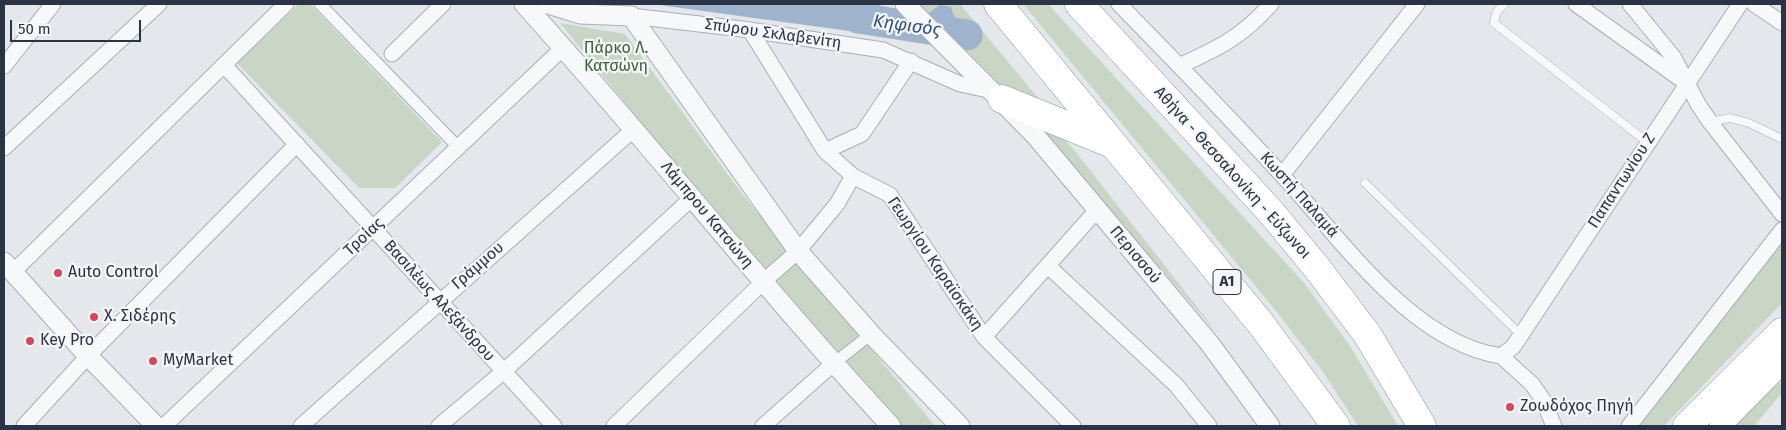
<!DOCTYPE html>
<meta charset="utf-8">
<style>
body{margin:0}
#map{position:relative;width:1786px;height:430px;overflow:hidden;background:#e4e7ec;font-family:"Fira Sans",sans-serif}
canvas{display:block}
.frame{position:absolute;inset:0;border:5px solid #2b3445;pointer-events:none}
.scale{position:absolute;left:10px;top:20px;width:131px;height:22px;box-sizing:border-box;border:2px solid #2b3445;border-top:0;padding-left:6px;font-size:15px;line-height:18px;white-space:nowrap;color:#2b3445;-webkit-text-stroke:4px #f4f6f9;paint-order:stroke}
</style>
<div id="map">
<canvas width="1786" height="430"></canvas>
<div class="frame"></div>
<div class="scale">50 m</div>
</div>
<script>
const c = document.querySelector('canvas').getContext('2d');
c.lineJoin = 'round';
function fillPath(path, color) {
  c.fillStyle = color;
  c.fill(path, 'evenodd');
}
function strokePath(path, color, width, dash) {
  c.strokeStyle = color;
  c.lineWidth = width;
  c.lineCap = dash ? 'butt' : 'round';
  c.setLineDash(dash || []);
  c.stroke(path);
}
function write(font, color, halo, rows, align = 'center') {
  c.font = font + ' "Fira Sans",sans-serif';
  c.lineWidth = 4.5;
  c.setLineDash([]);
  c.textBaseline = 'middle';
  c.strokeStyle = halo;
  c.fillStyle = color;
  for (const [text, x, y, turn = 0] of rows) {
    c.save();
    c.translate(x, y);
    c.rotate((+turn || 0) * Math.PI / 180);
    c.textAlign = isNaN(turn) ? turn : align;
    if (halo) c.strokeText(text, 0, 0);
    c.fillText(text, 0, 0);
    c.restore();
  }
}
const green = new Path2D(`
 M 299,4 L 310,4 L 442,142 L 395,188 L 359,188 L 237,63 Z
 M 917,4 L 960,4 L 1043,104 L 1009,95 L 967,51 L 951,7 L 927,14 Z
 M 1023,4 L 1048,4 L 1305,284 L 1350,346 L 1398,426 L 1358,426 L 1323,372 L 1276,311 Z
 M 560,23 L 625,34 L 743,195 L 935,426 L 898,426 L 781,294 Z
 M 1031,121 L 1054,129 L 1071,146 L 1219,335 Z
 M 1782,241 L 1782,303 L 1664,426 L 1636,426 Z
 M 1779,382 L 1782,385 L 1782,393 L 1754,426 L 1735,426 Z`);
const water = new Path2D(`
 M 652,4 L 879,4 L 915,40 Z
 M 940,5 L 951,7 L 967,51 L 927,14 Z`);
const river = new Path2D(`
 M 858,18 L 967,35`);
const service = new Path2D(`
 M 1504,4 L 1496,13 L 1494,23 L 1647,142
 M 1710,122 L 1730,118 L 1749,123 L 1782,139
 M 1365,183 L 1521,335`);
const pedestrian = new Path2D(`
 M 320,4 L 458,147
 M 833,364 L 871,334`);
const minor = new Path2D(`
 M 1119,4 C 1174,60 1228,116 1281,174 C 1339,236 1411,343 1501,356
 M 1576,4 L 1686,83
 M 1630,4 L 1674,58 L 1698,104 L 1710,122 L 1782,214
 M 1754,4 L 1782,23
 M 631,16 L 742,29 L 883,50 L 960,84 L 993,91
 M 750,30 L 825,151 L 853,176 L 890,195 L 984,337 L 1073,426
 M 392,54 L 443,4
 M 224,65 L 554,426
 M 4,66 L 53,4
 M 1179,66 C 1219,48 1242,37 1271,4
 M 4,148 L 159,4
 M 825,151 L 862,134 L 911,61
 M 1282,175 L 1417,4
 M 1048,266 L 1176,385 L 1209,426
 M 13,272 L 286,4
 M 984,337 L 1097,210
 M 1501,356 L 1513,347 L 1521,335 L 1740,4
 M 1501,356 L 1532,384 L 1543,400 L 1554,426
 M 24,426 L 88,356 L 297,144
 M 164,426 L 564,47
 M 301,426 L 634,129
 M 439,426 L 503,372 L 693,197
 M 614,426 L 763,282 L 798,251 L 837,204 L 853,176
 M 763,426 L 833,364
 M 1629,426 L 1782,230`);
const tertiary = new Path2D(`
 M 524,4 C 649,142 764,289 891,426
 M 548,4 L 580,14 L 631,16 L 798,251 L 871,334 L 960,426
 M 905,4 L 1034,134 L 1210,344 L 1270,426
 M 4,262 L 88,356 L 156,426`);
const secondary = new Path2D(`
 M 1720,426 L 1782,363`);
const motorway = new Path2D(`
 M 998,4 L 1261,324 L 1336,426
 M 1079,4 L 1270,211 L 1317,268 L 1367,334 L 1422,426
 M 1002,99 L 1110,143
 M 1687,426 L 1782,332`);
const markers = [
 [58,273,5,"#d1495b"],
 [94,317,5,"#d1495b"],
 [30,341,5,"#d1495b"],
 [153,361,5,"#d1495b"],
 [1510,407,5,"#d1495b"]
];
const shields = [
 [1227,282,28]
];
const shieldNames = [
 ["Α1",1227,282]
];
const streetNames = [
 ["Σπύρου Σκλαβενίτη",773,34,8],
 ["Αθήνα - Θεσσαλονίκη - Εύζωνοι",1232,173,48],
 ["Παπαντωνίου Ζ",1622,181,-57],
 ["Κωστή Παλαμά",1299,195,48],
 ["Λάμπρου Κατσώνη",707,215,50],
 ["Τροίας",364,237,-43],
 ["Περισσού",1135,255,50],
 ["Γεωργίου Καραϊσκάκη",935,264,56],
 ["Γράμμου",478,266,-41],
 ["Βασιλέως Αλεξάνδρου",439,301,48]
];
const parkNames = [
 ["Πάρκο Λ.",616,49],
 ["Κατσώνη",616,67]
];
const poiNames = [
 ["Auto Control",68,273],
 ["Χ. Σιδέρης",104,317],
 ["Key Pro",40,341],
 ["MyMarket",163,361],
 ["Ζοωδόχος Πηγή",1520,407]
];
const waterNames = [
 ["Κηφισός",907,26,8]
];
fillPath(green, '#c9d6c5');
fillPath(water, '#9fb4cc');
strokePath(river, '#9fb4cc', 31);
strokePath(service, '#a9aeb7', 9);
strokePath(pedestrian, '#a9aeb7', 13);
strokePath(minor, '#a9aeb7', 17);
strokePath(tertiary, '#a9aeb7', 21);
strokePath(secondary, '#a9aeb7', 23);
strokePath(motorway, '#8b94a3', 29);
strokePath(service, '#f7f8fa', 8);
strokePath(pedestrian, '#f7f8fa', 11);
strokePath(minor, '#f7f8fa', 15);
strokePath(tertiary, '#f7f8fa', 19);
strokePath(secondary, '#fff', 21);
strokePath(motorway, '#fff', 28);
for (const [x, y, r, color] of markers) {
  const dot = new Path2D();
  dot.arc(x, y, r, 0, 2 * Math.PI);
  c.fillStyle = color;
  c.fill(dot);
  strokePath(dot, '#f4f6f9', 2);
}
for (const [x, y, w] of shields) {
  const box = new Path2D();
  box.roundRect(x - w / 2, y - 12.5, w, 25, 4);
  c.fillStyle = '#f4f6f9';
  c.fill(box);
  strokePath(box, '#2b3445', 1);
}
write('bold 15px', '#2b3445', null, shieldNames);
write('16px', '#2b3445', '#f4f6f9', streetNames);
write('16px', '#3f6138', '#f4f6f9', parkNames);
write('16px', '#2b3445', '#f4f6f9', poiNames, 'left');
write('italic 18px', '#34527a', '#f4f6f9', waterNames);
</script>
